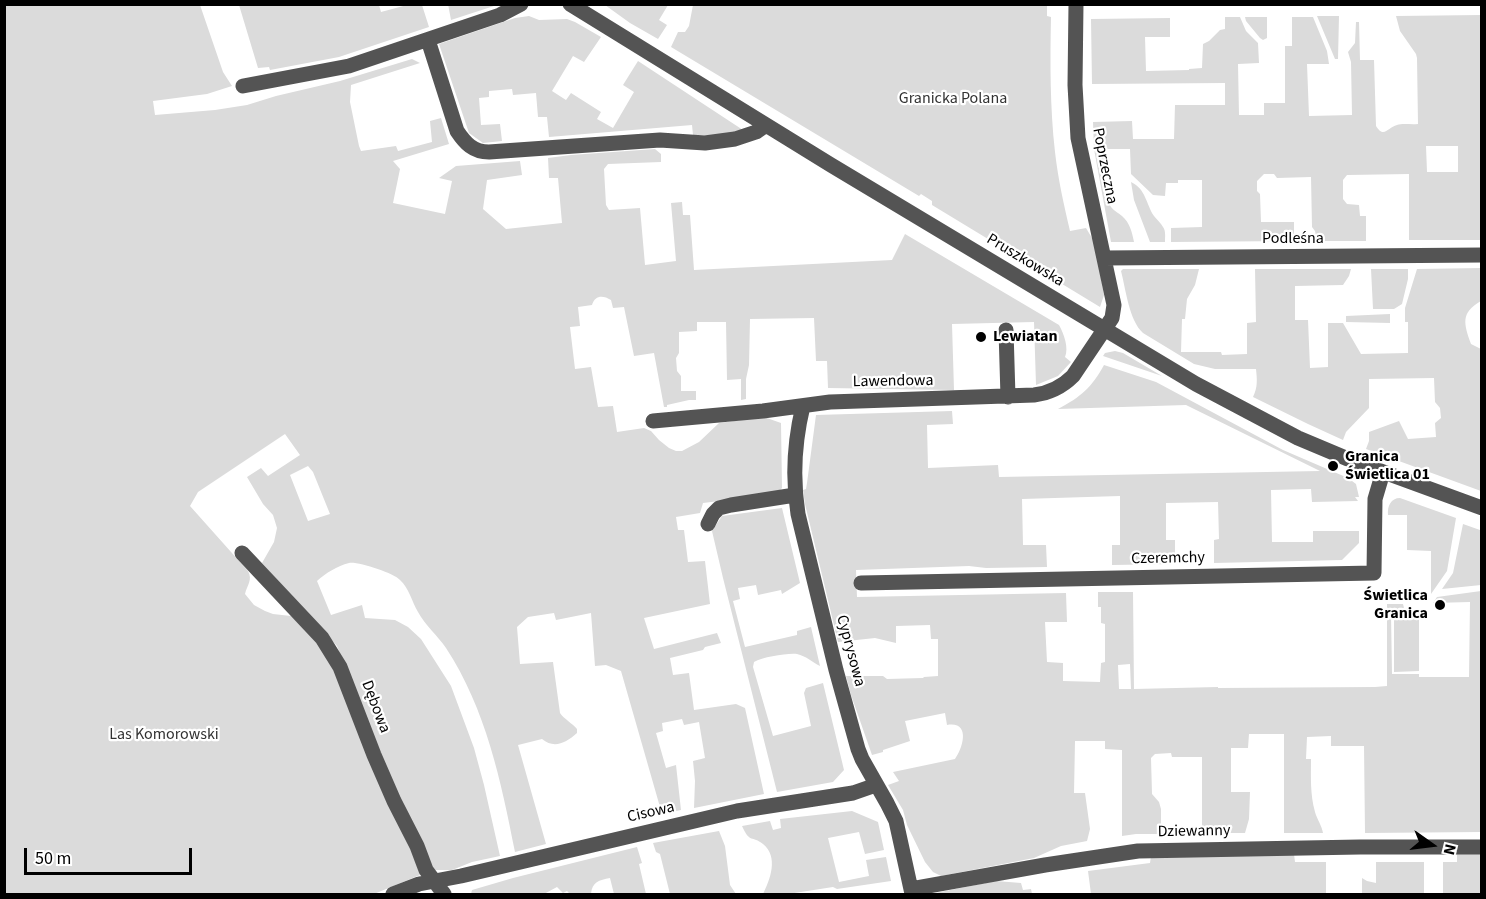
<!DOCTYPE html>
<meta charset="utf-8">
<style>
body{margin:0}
#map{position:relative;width:1486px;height:899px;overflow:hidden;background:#fff;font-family:"Source Sans 3",sans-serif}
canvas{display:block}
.frame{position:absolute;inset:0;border:6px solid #000;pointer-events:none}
.north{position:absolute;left:1402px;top:815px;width:60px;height:60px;-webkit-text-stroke:4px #fff;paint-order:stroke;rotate:104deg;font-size:16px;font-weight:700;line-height:24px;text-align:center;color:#000}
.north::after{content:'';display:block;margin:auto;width:21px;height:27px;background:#000;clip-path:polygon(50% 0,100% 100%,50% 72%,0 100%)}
.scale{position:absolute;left:24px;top:848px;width:168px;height:27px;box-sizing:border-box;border:3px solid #000;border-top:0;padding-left:8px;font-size:18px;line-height:21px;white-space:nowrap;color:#000;-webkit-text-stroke:4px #fff;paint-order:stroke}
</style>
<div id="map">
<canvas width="1486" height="899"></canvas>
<div class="frame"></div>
<div class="north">N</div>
<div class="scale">50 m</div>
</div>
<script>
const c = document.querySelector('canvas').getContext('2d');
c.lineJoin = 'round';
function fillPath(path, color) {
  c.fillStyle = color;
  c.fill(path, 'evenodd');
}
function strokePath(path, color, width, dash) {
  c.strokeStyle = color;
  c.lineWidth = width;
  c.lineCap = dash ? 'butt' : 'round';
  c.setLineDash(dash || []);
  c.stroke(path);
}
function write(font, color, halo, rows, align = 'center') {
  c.font = font + ' "Source Sans 3",sans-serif';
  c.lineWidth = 4.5;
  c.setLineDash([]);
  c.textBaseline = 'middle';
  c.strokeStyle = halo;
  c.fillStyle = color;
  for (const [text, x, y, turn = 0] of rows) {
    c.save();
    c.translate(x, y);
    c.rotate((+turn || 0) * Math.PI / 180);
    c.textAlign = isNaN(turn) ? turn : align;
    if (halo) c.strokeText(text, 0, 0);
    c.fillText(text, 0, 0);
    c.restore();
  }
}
const green = new Path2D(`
 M 448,4 L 497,4 L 497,5 L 451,20 Z
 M 5,5 L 200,5 L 223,72 L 232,86 L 207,94 L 153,101 L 155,115 L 215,110 L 247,105 L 276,96 L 340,81 L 412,59 L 420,63 L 351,85 L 350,102 L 359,146 L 361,151 L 396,146 L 398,151 L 432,142 L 430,121 L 441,118 L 449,144 L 393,161 L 400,169 L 393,203 L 445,214 L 452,181 L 439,178 L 456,166 L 520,161 L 522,175 L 487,180 L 483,209 L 506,229 L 562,223 L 558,178 L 549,178 L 548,158 L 571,155 L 655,149 L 661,154 L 661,162 L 608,164 L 604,169 L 606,205 L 609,210 L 640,208 L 645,265 L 676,261 L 671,203 L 682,202 L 683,215 L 690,215 L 694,270 L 892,260 L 905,234 L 1059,325 C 1064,334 1069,348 1065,357 L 1071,362 L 1058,376 L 1036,385 L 1034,322 L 952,324 L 954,390 L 828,388 L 827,361 L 816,361 L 814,318 L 750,319 L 749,365 L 746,379 L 746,399 L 741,400 L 741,379 L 727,380 L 726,322 L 697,322 L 697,331 L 679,332 L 679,353 L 676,358 L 677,371 L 681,376 L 681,391 L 696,391 L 696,400 L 689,400 L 667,405 L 667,407 L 664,407 L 654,353 L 634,356 L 624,307 L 613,308 L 611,300 C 603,295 595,295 592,305 L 578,307 L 580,326 L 570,327 L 575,369 L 591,367 L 598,407 L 613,406 L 617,432 L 644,428 L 651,431 L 659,440 L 669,448 L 676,451 L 682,451 L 699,442 L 719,423 L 764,417 L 781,423 L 782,488 L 777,494 L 703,503 L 700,513 L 676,517 L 678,530 L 684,530 L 688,562 L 705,561 L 710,604 L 644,618 L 654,649 L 717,633 L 721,643 L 705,647 L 703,650 L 670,658 L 673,675 L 689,673 L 694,710 L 736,704 L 745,708 L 764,794 L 694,808 L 695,781 L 693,761 L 705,758 L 699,722 L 684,725 L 682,719 L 662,723 L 663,731 L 656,733 L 666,768 L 676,765 L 681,810 L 662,814 L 621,671 L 606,665 L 595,666 L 591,613 L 556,620 L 554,613 L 528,617 L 517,627 L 520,664 L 553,662 L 560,713 C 564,719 572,723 577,729 L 577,733 C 566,743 554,749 542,739 L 518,745 L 546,844 L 515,852 C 501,781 486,709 446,648 C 438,636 425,625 418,612 C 412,602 409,588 400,580 C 394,573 357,561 349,563 C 337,566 326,573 317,581 L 331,615 L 362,605 L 365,618 L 395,620 L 408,627 L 421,639 L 451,686 L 474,748 L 484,785 L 500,856 L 472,862 L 452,870 L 432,870 L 381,759 L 337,646 L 262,563 L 274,542 L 277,528 L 273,515 L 263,504 L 247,477 L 261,468 L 268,476 L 300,455 L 285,434 L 198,492 L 190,506 L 248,571 C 253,580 247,585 245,594 L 254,605 L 265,611 L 273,614 L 291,616 L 318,642 L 335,670 L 412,851 L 420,875 L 374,894 L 5,894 ZM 308,466 L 313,472 L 330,514 L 308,521 L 290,475 Z
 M 239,5 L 379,5 L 381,12 L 407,5 L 422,5 L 429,27 L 339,57 L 270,70 L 269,67 L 258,68 Z
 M 605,5 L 668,5 L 659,20 L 667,25 L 658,39 L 630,23 Z
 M 693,5 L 1047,5 L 1047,16 L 1051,17 C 1050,62 1050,107 1055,152 C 1058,179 1064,205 1070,231 L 1086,228 L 1095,243 L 1104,295 L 1100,307 L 932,205 L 932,201 L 921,194 L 919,196 L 671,47 L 678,32 L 685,32 L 689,26 Z
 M 1481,15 L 1481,240 L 1409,240 L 1409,174 L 1347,175 L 1343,180 L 1343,199 L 1347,204 L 1359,205 L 1360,216 L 1366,216 L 1366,241 L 1317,241 L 1315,231 L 1312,227 L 1311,177 L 1277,178 L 1274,174 L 1264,174 L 1257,181 L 1257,191 L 1260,194 L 1261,222 L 1294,222 L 1294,241 L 1171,242 L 1171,228 L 1202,227 L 1202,180 L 1178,180 L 1178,183 L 1166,183 L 1165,196 L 1153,195 L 1131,174 L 1130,149 L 1104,149 C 1103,162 1104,196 1111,207 C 1114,211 1119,213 1122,216 C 1130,223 1132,232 1134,242 L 1111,242 L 1094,149 L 1093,122 L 1132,121 L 1133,139 L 1174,139 L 1175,105 L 1225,105 L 1225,83 L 1092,84 L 1091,19 L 1170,18 L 1170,37 L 1145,37 L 1146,71 L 1189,70 L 1189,69 L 1202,68 L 1203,44 L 1209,41 L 1220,30 L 1225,29 L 1225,17 L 1240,17 L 1246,31 L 1258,43 L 1259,63 L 1238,64 L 1239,115 L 1264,115 L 1264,103 L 1285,103 L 1285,46 L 1292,46 L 1292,17 L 1313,17 L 1327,51 L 1329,64 L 1307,64 L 1309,116 L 1352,115 L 1351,62 L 1348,52 L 1355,43 L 1356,22 L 1359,22 L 1360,60 L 1374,60 L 1376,126 C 1384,139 1388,127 1397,125 C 1403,123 1411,125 1418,124 L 1417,58 L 1416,54 L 1400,31 L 1396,16 ZM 1426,146 L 1458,146 L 1458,172 L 1427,172 Z
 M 529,16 L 539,20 L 567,19 L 575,22 L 601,37 L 584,62 L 573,56 L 552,91 L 566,100 L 571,93 L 601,112 L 597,119 L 613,128 L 634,92 L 623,85 L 638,61 L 743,130 C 729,136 709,136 693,135 L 692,125 L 549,137 L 547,117 L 538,117 L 536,93 L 513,95 L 512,89 L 489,91 L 489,97 L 479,98 L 481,125 L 500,124 L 502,141 L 483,143 L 469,133 L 439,44 L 515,18 Z
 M 1317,16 L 1339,16 L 1338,59 L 1335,59 Z
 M 1245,17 L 1267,17 L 1267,38 L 1263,40 L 1260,38 L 1246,21 Z
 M 1131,182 C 1146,189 1146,204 1154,216 C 1157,220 1161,223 1163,227 C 1166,231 1165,237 1165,242 L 1150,242 L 1134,200 Z
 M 1481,268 L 1481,301 C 1460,313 1464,324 1471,344 L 1481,349 L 1481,491 L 1366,449 L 1369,441 L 1369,432 L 1399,421 L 1408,439 L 1436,437 L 1435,423 L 1441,418 L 1440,408 L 1435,402 L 1434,378 L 1369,379 L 1369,408 L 1346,432 L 1343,440 L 1308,424 L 1253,397 C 1258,387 1257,379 1256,369 L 1215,369 L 1194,364 L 1143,333 C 1129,320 1126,290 1121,271 L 1123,269 L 1199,269 L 1195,285 L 1187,299 L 1185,319 L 1182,319 L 1181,352 L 1221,352 L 1222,355 L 1247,354 L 1247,323 L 1256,322 L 1255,269 L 1351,269 L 1349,276 L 1343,285 L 1295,286 L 1295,320 L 1308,320 L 1310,368 L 1328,367 L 1328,323 L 1343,323 L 1361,354 L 1408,353 L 1408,322 L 1405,322 L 1405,308 L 1417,269 Z
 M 1371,269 L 1408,269 L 1408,279 L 1402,304 L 1394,309 L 1373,309 Z
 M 1390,314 L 1390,323 L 1346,322 L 1346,316 Z
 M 1115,351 L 1123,353 L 1162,376 L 1103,356 L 1105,353 Z
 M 1104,365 L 1156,382 L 1283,450 L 1348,478 L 1356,484 L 1359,497 L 1355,497 L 1358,501 L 1312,502 L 1311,489 L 1271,490 L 1272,542 L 1313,542 L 1313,531 L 1359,531 L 1359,543 L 1342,560 L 1214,563 L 1214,540 L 1219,539 L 1218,502 L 1166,503 L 1166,540 L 1175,540 L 1175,564 L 1112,565 L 1112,545 L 1120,545 L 1120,496 L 1022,499 L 1023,545 L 1046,545 L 1047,567 L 986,568 L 969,566 L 856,570 L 857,597 L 1066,593 L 1067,622 L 1045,622 L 1047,662 L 1063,663 L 1063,681 L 1100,682 L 1101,663 L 1105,662 L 1105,624 L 1101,623 L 1101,607 L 1098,607 L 1098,592 L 1133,592 L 1134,689 L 1218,687 L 1218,688 L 1375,687 L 1387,686 L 1387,604 L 1403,604 L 1404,608 L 1411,608 L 1413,610 L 1414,613 L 1391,614 L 1392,674 L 1419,674 L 1419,677 L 1469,677 L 1470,602 L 1433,603 L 1437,597 L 1481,591 L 1481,832 L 1365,833 L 1364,746 L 1331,746 L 1331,736 L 1307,737 L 1306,759 L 1311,759 C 1311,777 1310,794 1315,812 C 1317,819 1322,826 1323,833 L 1284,833 L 1284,734 L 1249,734 L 1248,748 L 1231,748 L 1231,792 L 1250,792 L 1249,819 L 1245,833 L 1202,833 L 1202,757 L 1172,757 L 1171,753 L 1155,754 L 1151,758 L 1152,794 L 1159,802 L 1161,809 L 1161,834 L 1136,834 L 1122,836 L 1122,750 L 1105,749 L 1105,741 L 1075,741 L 1074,793 L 1085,793 L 1090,829 L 1087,841 L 1061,846 L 1034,858 L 941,876 L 933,872 L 925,862 L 907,825 L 903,810 L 888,785 L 899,781 L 893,772 L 955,759 C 963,748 971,721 947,725 L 945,713 L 905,721 L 910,741 L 883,750 L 883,752 L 872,755 L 851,695 L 846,676 L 883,676 L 887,679 L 923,678 L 924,677 L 938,676 L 938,639 L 931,639 L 930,625 L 896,626 L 896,643 L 875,638 L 838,642 L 805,504 L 803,490 L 806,489 L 807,483 L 816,415 L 952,411 L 953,424 L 927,425 L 928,468 L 998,465 L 999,477 L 1320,471 L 1186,405 L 1058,409 C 1081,397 1092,387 1104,365 ZM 1130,664 L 1131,689 L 1119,689 L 1118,665 Z
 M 1400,498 L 1456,518 L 1447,571 L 1431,594 L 1431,551 L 1407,550 L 1407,515 L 1388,515 C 1387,506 1391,498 1400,498 Z
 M 782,508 L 800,583 L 782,594 L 781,590 L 758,595 L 756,585 L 738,588 L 740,599 L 733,601 L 745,647 L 797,635 L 797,631 L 811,627 L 820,666 C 812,662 806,656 797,654 C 787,653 763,657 754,662 L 753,667 L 773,736 L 811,726 L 804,693 L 806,688 L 823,683 L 844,770 L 833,782 L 777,792 L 723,578 L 712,531 L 722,516 Z
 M 1463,524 L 1480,530 L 1481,525 L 1481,585 L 1442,589 L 1453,573 Z
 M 1394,616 L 1419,616 L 1419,671 L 1394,672 Z
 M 852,811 L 878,822 L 884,850 L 865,854 L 859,832 L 828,838 L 839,882 L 869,876 L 866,860 L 886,857 L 891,881 L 837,889 L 833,887 L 788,894 L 763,894 C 770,880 779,857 763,844 C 752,835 750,844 742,826 L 770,821 L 773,830 L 781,828 L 780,819 Z
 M 719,831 L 725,846 L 730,885 L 736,894 L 670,894 L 660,854 L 656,852 L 653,843 Z
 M 637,847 L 642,863 L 639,864 L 646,894 L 614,894 L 610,878 C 599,880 592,882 591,894 L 570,894 L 567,891 L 563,893 L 557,887 L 544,894 L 471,894 L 472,890 L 513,878 Z
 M 1457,853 L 1481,853 L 1481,894 L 1443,894 L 1443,862 L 1457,862 Z
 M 1294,854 L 1295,862 L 1326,862 L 1326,894 L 1091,894 L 1088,871 L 1150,863 L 1151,856 Z
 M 1376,862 L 1424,862 L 1424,894 L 1362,894 L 1362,878 L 1367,881 L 1376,883 Z
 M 996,881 L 1021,883 L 1023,890 L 1031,889 L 1032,894 L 930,894 Z`);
const minor = new Path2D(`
 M 570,4 L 831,165 L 1196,384 L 1298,438 L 1348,459 L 1482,508
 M 428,40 L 457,131 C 465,143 473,152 489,152 L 660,140 L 705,143 L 735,139 L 756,132 L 766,125
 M 243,86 L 349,66 L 500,15 L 521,4
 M 1104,258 L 1482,255
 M 1006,330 L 1008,397
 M 803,406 C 794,443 792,476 798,514 L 836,670 L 858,749 L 862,759 L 887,803 L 896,821 L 912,894
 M 653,421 L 763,411 L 830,402 L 1034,395 C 1050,393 1062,387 1073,376 L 1112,318 L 1114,305 L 1078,138 L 1075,85 L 1076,4
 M 708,524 L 713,514 L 719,508 L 731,505 L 795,495
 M 242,553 L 322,638 L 340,667 L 374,755 L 394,801 L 417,846 L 426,870 L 444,894
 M 861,583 L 1374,573 L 1375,499 L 1383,472
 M 911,889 L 1045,865 L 1138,851 L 1360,847 L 1482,847
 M 393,894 L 419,884 L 461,876 L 737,811 L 853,793 L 876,785`);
const markers = [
 [981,337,6,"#000"],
 [1333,466,6,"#000"],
 [1440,605,6,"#000"]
];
const parkNames = [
 ["Granicka Polana",953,99],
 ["Las Komorowski",164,735]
];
const streetNames = [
 ["Poprzeczna",1104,166,79],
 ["Podleśna",1293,239],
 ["Pruszkowska",1025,261,31],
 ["Lawendowa",893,382,-1],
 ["Czeremchy",1168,559,-1],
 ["Cyprysowa",850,651,75],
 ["Dębowa",375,707,69],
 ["Cisowa",651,813,-13],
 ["Dziewanny",1194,832,-1]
];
const poiNames = [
 ["Lewiatan",993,337],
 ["Granica",1345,457],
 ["Świetlica 01",1345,475],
 ["Świetlica",1428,596,"right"],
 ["Granica",1428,614,"right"]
];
fillPath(green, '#dbdbdb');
strokePath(minor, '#545454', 15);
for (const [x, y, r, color] of markers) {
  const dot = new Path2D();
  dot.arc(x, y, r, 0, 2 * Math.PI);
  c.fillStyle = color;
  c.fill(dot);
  strokePath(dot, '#fff', 2);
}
write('16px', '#323232', '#fff', parkNames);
write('16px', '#000', '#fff', streetNames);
write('bold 16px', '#000', '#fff', poiNames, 'left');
</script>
